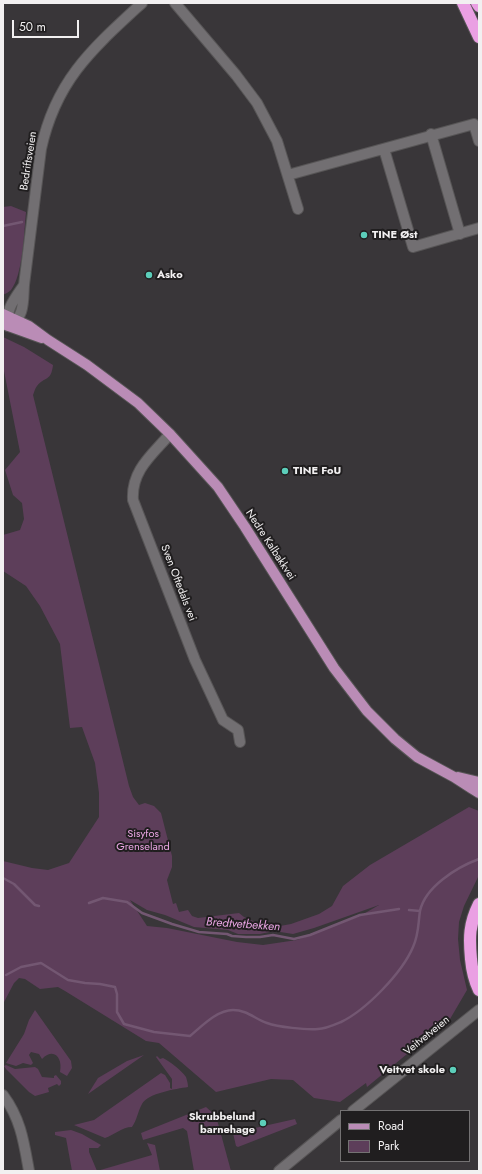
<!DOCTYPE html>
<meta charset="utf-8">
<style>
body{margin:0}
#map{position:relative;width:482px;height:1174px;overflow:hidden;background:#393639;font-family:Jost,sans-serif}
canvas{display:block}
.frame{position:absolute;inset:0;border:4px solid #f2f0f1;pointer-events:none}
.legend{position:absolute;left:340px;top:1110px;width:130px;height:52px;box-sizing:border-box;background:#201e1f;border:1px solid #747273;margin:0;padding:5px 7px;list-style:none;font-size:12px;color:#f2f0f1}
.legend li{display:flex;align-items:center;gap:8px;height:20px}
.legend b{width:20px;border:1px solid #747273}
.scale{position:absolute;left:12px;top:20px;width:67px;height:18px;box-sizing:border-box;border:2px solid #f2f0f1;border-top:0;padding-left:5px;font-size:12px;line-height:14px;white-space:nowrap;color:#f2f0f1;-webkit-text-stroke:3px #201e1f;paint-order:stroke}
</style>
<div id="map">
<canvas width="482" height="1174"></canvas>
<div class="frame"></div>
<ul class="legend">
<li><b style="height:5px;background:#ba8cb6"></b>Road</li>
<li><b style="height:11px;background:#5d3e5a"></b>Park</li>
</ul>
<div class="scale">50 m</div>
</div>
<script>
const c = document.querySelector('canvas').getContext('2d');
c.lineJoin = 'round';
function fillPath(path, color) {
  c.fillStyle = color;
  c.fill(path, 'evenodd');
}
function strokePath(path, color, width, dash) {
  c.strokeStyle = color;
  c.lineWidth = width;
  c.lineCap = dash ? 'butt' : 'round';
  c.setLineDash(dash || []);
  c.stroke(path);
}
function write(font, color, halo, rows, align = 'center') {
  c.font = font + ' Jost,sans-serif';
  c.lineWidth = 4;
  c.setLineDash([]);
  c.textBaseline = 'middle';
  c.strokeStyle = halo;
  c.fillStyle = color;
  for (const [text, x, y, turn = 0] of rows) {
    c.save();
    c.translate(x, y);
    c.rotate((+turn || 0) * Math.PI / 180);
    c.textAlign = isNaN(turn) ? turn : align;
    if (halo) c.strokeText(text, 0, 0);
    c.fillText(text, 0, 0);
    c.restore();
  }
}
const green = new Path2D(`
 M 11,206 L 26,212 C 24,232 23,275 11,290 C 9,292 5,294 3,295 L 3,207 Z
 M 3,337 L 24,347 L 53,365 C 51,382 45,376 37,386 C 35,388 34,393 33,395 L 129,786 L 133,797 L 139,805 L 145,803 L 154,806 L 161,813 L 172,856 L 172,867 L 167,880 L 173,904 L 176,903 L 179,912 L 188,910 L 192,916 L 198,918 L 239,913 L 244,917 L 269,928 L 291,924 L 319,914 L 332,906 L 343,886 L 370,865 L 469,807 L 479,811 L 479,875 L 464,906 L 459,922 L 458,939 L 460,960 L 467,990 L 450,1019 L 406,1052 L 407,1054 L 367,1087 L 366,1083 L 340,1102 L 314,1098 L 293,1080 L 271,1079 L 216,1092 L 159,1043 L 146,1041 L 65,991 L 58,987 L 40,989 L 25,979 L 19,978 L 14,983 L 3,1004 L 3,861 L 32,868 L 48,870 L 69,863 L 99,817 L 99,793 L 95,763 L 82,727 L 70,728 L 60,644 L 40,606 L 26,586 L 3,571 L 3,535 L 20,530 L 24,519 L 22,503 L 13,495 L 5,470 L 20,452 L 3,366 ZM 130,900 L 147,910 L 165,915 L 194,927 L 228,930 L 238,934 L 260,934 L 274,931 L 293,934 L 314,928 L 379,905 L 360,916 L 297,940 L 263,945 L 237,942 L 167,928 L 147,926 Z
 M 35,1010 L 71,1061 L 72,1068 L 67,1076 L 60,1072 C 63,1058 54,1047 42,1059 L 39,1054 L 31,1052 L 29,1055 L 33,1063 L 31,1065 L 23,1063 L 16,1066 L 6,1063 L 24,1034 L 29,1020 Z
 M 144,1055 L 88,1094 L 98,1078 L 127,1061 Z
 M 157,1056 L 160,1059 L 163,1058 C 171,1062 181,1070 186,1077 C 187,1080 188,1084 188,1087 C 176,1089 148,1093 142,1104 C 138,1111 137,1120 132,1127 C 122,1127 114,1135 105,1138 L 74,1125 L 94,1120 L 161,1073 L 165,1075 L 170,1083 L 170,1088 L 172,1089 L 172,1079 L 156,1057 Z
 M 6,1065 L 15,1069 L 35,1067 L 38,1069 L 42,1077 L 54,1078 L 54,1076 L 56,1075 L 61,1081 L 61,1084 L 59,1086 L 57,1084 L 48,1088 L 49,1092 L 35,1096 L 29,1092 L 6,1069 L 4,1066 Z
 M 206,1107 L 216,1116 L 231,1171 L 194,1171 L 187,1131 L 183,1128 L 143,1140 L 141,1133 Z
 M 295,1119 L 297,1124 L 238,1147 L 236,1146 L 233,1133 Z
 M 71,1130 L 82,1134 L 101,1145 L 98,1148 L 89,1148 L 89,1152 L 97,1171 L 152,1155 L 147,1143 L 155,1145 L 160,1171 L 72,1171 L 66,1138 L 55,1135 L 55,1132 Z`);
const stream = new Path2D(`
 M 3,226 L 22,222
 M 3,878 L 14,884 L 35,905 L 39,906
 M 89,903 L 103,898 L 127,902 L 142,913 L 172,924 L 199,932 L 227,934 L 232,936 L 246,937 L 260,937 L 273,935 L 294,939 L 310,935 L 360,915 L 399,909
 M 409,910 L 420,911
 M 6,975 L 21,967 L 41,963 L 68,980 L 85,983 L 100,984 L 115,987 L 117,994 L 117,1012 L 124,1024 L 154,1032 L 190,1036 C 202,1026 217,1010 233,1010 C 247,1010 255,1019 267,1023 C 278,1027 306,1030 318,1029 C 325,1029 334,1025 341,1022 C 366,1010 402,973 413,947 C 419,934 418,924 420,911 C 425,887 457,867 479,859`);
const minor = new Path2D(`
 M 175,3 L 236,75 L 257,103 L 277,141 L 298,209
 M 431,134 L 460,234
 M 384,149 L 413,247 L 479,228
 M 288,175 L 474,124 L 479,141
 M 24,285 C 16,297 4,311 8,326 C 25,319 23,300 24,285 L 41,149 C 56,80 92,49 142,3
 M 170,434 C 153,454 131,470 133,500 L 195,660 L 210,692 L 223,720 L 238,730 L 240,742
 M 3,1095 C 21,1119 24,1143 29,1171
 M 353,1111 L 479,1010
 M 279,1171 L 341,1120`);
const major = new Path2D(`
 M 3,314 L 29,326 L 48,340 L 87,365 L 138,403 L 170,434 L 218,487 L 245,527 L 334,668 L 367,711 L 395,739 L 417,757 L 454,777 L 471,788 L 479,793
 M 3,324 L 42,338
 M 458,777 L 479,782`);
const highway = new Path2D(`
 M 463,3 L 479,37
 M 477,3 L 479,6
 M 479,904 C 469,924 469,938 471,959 C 472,970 474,980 479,990`);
const markers = [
 [364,235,4,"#5cceba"],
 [149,275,4,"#5cceba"],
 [285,471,4,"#5cceba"],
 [453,1070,4,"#5cceba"],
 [263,1123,4,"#5cceba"]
];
const streetNames = [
 ["Bedriftsveien",29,161,-81],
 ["Nedre Kalbakkvei",270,545,57],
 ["Sven Oftedals vei",178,583,69],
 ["Veitvetveien",427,1036,-39]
];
const poiNames = [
 ["TINE Øst",372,235],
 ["Asko",157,275],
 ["TINE FoU",293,471],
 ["Veitvet skole",445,1070,"right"],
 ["Skrubbelund",255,1117,"right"],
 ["barnehage",255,1130,"right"]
];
const parkNames = [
 ["Sisyfos",143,834],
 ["Grenseland",143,847]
];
const waterNames = [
 ["Bredtvetbekken",243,925,4]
];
fillPath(green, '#5d3e5a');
strokePath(stream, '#735772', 2.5);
strokePath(minor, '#575556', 12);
strokePath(major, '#575556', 12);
strokePath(highway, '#575556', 14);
strokePath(minor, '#726f72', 10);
strokePath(major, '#ba8cb6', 10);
strokePath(highway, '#eaa0e3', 12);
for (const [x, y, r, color] of markers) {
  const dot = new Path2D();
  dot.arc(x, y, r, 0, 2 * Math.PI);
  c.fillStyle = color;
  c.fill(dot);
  strokePath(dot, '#201e1f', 1.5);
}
write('11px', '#f2f0f1', '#201e1f', streetNames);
write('bold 11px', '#f2f0f1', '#201e1f', poiNames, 'left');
write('11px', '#eaa6e3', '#201e1f', parkNames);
write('italic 12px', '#e7a3e1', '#201e1f', waterNames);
</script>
